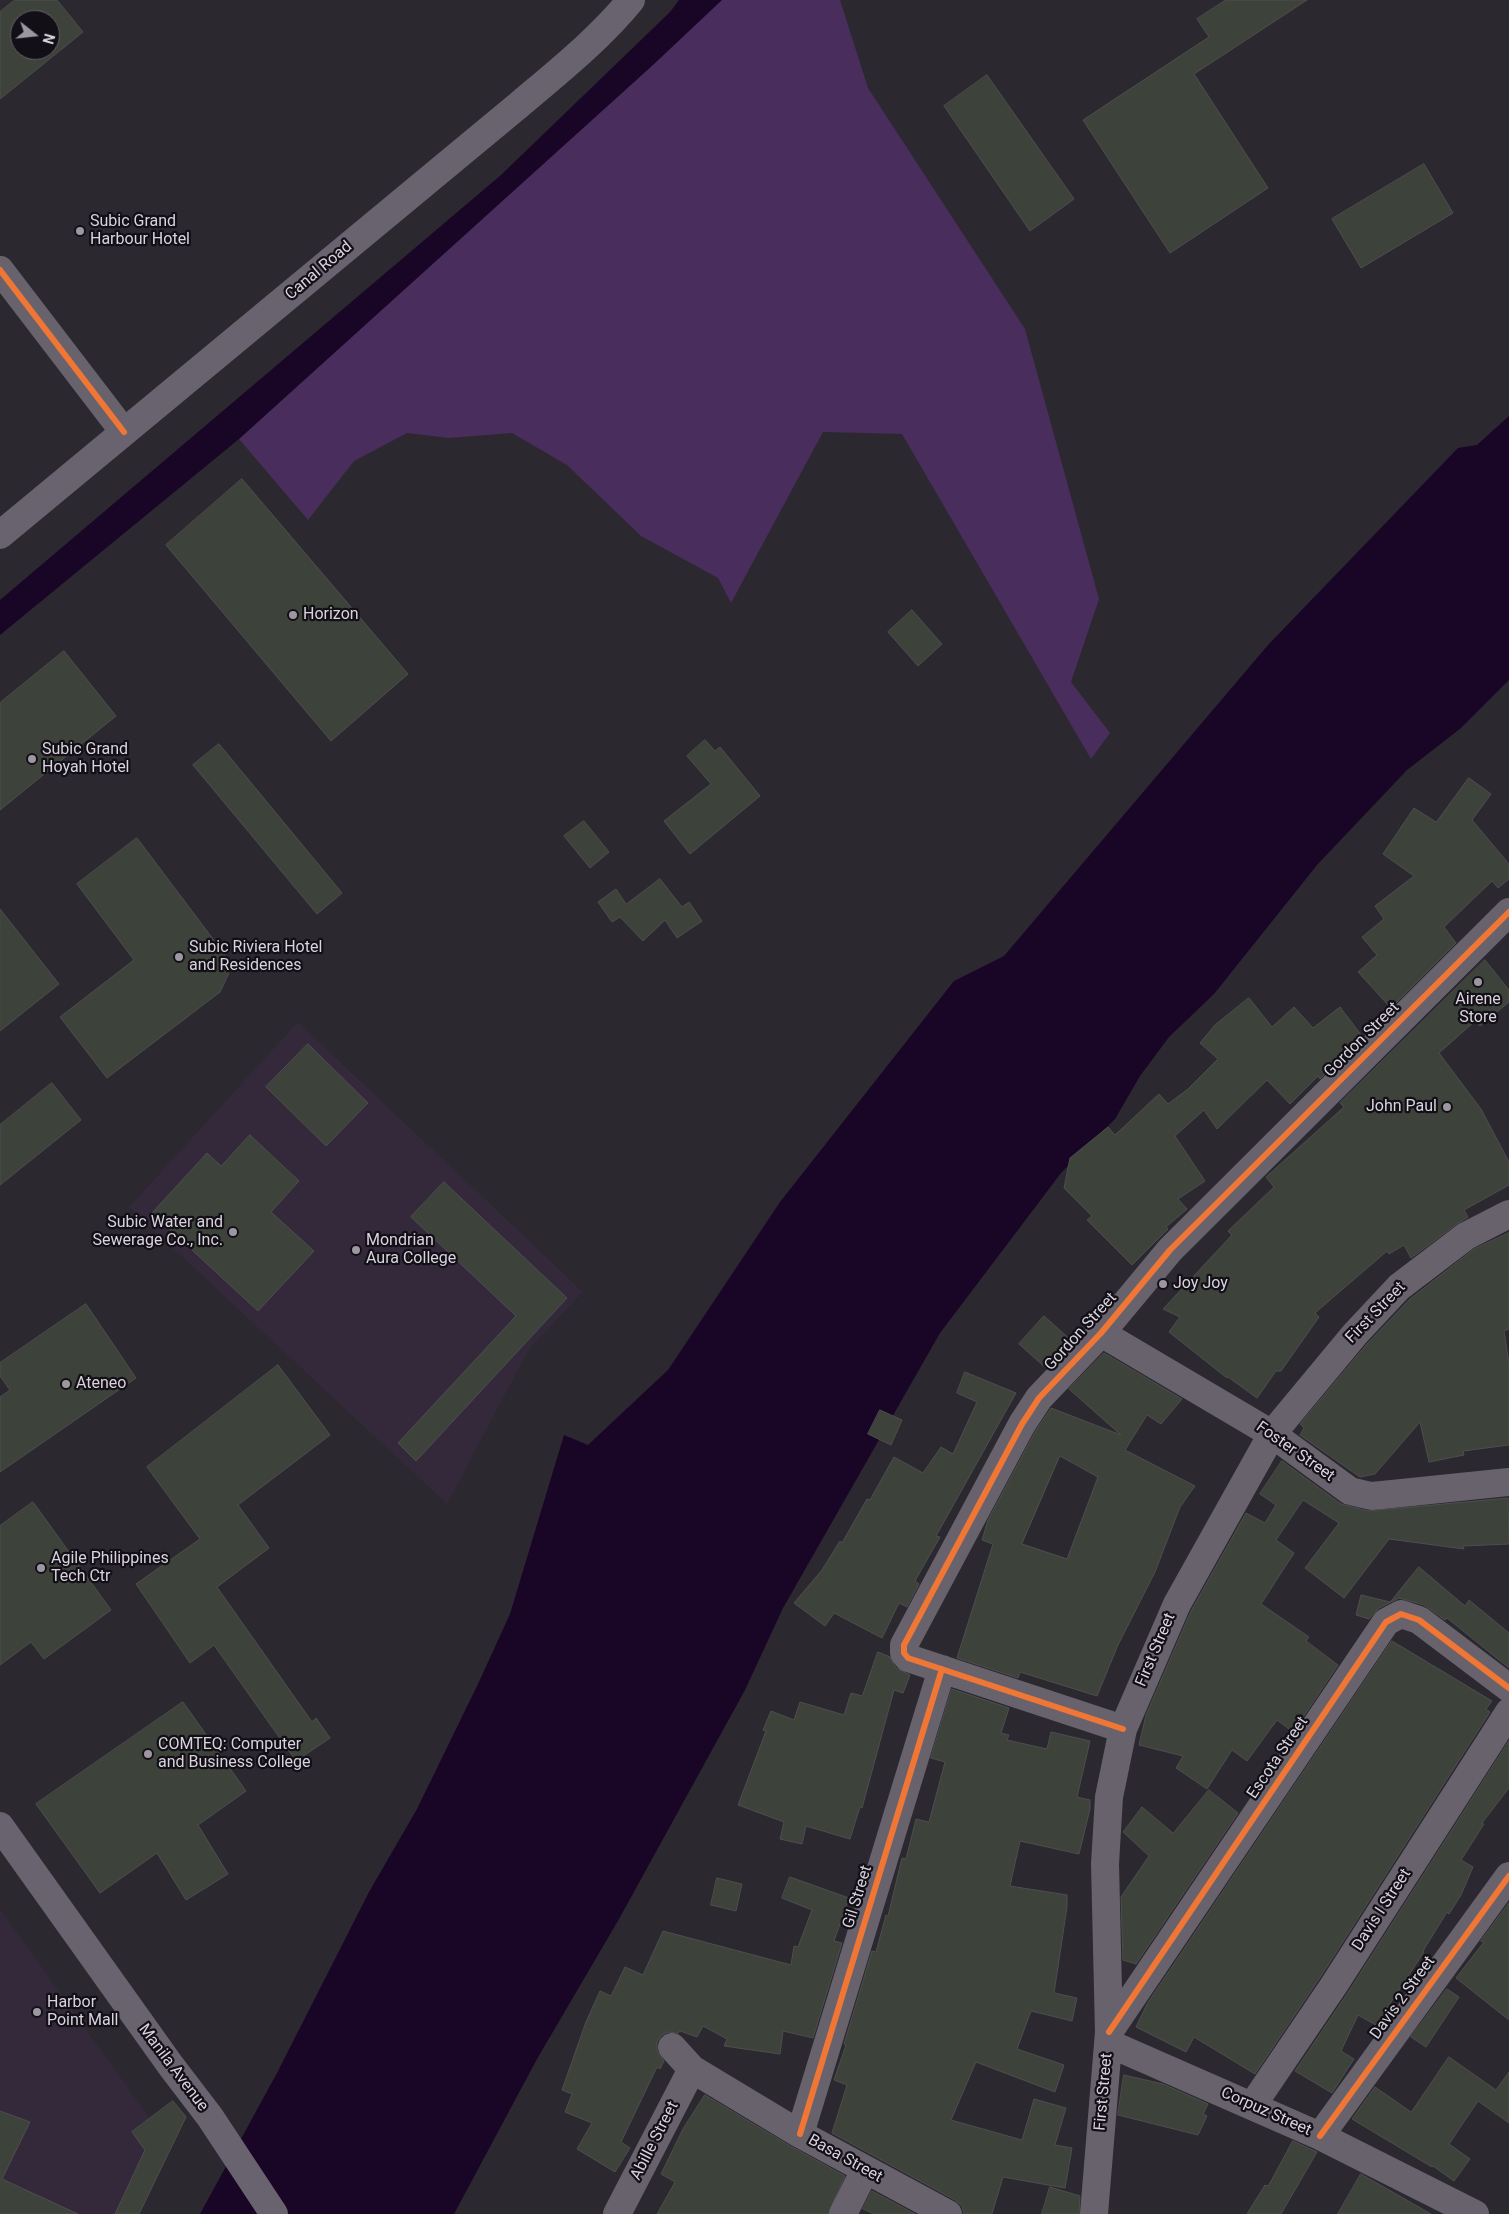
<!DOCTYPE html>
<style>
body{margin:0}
#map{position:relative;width:1509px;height:2214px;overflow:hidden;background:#2c2830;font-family:Roboto,sans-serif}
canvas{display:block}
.north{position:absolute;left:10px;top:10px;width:50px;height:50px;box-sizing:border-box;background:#130f16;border:1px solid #625d66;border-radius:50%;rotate:106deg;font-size:14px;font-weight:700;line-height:20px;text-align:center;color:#d8d3dd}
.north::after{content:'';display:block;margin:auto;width:18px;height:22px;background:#9c97a0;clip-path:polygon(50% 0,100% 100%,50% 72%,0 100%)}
</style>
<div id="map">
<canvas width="1509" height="2214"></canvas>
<div class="north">N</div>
</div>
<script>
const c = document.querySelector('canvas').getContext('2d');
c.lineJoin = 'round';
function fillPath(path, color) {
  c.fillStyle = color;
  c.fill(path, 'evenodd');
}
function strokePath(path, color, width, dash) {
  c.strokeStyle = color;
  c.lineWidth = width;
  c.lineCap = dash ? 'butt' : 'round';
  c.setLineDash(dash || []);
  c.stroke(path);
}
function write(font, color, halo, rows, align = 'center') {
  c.font = font + ' Roboto,sans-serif';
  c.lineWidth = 4.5;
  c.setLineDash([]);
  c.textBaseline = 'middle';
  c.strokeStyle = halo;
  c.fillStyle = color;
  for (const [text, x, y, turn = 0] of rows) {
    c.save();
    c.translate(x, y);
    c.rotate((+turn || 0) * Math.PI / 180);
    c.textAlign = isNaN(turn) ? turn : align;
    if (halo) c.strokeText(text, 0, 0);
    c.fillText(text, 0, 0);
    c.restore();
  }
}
const built = new Path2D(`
 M 298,1022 L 583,1292 L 529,1349 L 447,1504 L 129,1207 Z
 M 0,1909 L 171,2148 L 140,2214 L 0,2214 Z`);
const green = new Path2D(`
 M 721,0 L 840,0 L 868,88 L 1025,329 L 1099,599 L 1071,682 L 1110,733 L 1091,759 L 902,434 L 823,432 L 731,603 L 718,578 L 641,536 L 567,465 L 512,433 L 449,438 L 407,433 L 354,461 L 308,520 L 239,439 Z`);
const water = new Path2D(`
 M 679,0 L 722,0 L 653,65 L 239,439 L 0,635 L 0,600 L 501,175 L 670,12 Z
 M 1509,416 L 1509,680 L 1461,728 L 1407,770 L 1317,865 L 1214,994 L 1169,1037 L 1140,1076 L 1115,1119 L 1061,1173 L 940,1333 L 783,1608 L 745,1690 L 619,1919 L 537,2059 L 454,2214 L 200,2214 L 277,2073 L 369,1892 L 417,1809 L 478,1684 L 510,1614 L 564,1435 L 588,1445 L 668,1370 L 780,1202 L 954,981 L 1004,956 L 1268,645 L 1458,448 L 1477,445 Z`);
const building = new Path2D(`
 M 15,0 L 57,0 L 83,32 L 0,99 L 0,12 ZM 20,20 L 50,20 L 50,50 L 20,50 Z
 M 1226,0 L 1307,0 L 1194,74 L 1268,188 L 1170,253 L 1083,120 L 1209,37 L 1197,19 Z
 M 987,75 L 1074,199 L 1030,231 L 944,106 Z
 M 1424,164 L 1453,213 L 1361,268 L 1332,219 Z
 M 242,479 L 408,674 L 331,741 L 166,545 Z
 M 912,610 L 942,644 L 918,666 L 888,632 Z
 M 64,651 L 116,716 L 0,810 L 0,703 Z
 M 705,740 L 715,751 L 720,747 L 760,796 L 690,854 L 664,821 L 711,784 L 687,756 Z
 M 219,744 L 342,893 L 317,914 L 193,765 Z
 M 1469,778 L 1491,794 L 1472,820 L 1509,864 L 1509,879 L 1498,888 L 1492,881 L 1444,927 L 1456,943 L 1391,1008 L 1358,972 L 1377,955 L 1362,937 L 1384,919 L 1375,906 L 1414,876 L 1383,854 L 1414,808 L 1436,822 Z
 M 584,821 L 609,852 L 590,868 L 564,836 Z
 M 137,838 L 225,955 L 229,973 L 220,992 L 107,1078 L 60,1017 L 134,960 L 77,884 Z
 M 660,879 L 682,907 L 689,902 L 702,921 L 677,938 L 665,920 L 643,941 L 620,917 L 612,922 L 598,902 L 616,889 L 626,904 Z
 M 0,909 L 59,984 L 0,1031 Z
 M 1485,960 L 1509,990 L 1509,1002 L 1480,1026 L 1475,1021 L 1439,1053 L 1481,1109 L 1509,1162 L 1509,1185 L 1464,1210 L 1468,1217 L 1457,1224 L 1411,1258 L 1404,1245 L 1389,1254 L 1387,1251 L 1315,1313 L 1319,1317 L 1281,1371 L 1276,1371 L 1257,1398 L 1228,1377 L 1227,1378 L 1169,1332 L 1180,1317 L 1163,1309 L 1232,1235 L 1228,1231 L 1274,1187 L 1266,1177 L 1344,1107 L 1340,1103 Z
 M 1249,998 L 1272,1027 L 1294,1007 L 1313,1028 L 1340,1007 L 1362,1036 L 1320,1079 L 1318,1076 L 1290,1104 L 1267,1080 L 1217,1129 L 1204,1110 L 1175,1136 L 1205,1181 L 1178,1199 L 1187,1209 L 1166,1227 L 1168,1229 L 1132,1265 L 1087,1220 L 1092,1216 L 1064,1188 L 1070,1158 L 1108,1127 L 1115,1135 L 1159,1094 L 1168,1104 L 1188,1089 L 1218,1059 L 1200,1043 L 1215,1025 Z
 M 308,1044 L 368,1103 L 326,1146 L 266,1087 Z
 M 52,1083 L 81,1120 L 0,1185 L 0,1125 Z
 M 250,1135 L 299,1181 L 271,1212 L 314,1251 L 258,1311 L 152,1213 L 207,1153 L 221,1166 Z
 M 444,1182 L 567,1298 L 416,1461 L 398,1443 L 516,1316 L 411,1217 Z
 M 1509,1233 L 1509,1329 L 1504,1331 L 1509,1364 L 1509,1445 L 1463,1451 L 1464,1455 L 1429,1462 L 1420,1422 L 1375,1474 L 1360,1477 L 1300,1435 L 1304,1428 L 1300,1424 L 1367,1344 L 1410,1299 L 1474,1249 Z
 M 86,1304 L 136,1378 L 0,1472 L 0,1397 L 10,1390 L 0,1376 L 0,1363 Z
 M 1044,1316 L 1072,1341 L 1046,1368 L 1019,1344 Z
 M 1104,1353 L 1182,1399 L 1161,1424 L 1147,1415 L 1125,1450 L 1195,1486 L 1180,1507 L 1155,1572 L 1118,1645 L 1097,1696 L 1020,1672 L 1018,1678 L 957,1658 L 993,1544 L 982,1540 L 988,1520 L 1035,1432 L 1051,1408 L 1121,1435 L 1069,1389 ZM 1060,1456 L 1098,1477 L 1067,1559 L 1022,1544 Z
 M 278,1365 L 330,1435 L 238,1505 L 269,1548 L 217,1587 L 312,1722 L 316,1718 L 330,1738 L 296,1761 L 214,1645 L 190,1663 L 136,1584 L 200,1539 L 147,1467 Z
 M 965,1372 L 1016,1393 L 936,1536 L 940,1537 L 915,1581 L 919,1584 L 907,1607 L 899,1603 L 882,1638 L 834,1613 L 825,1626 L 794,1603 L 822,1570 L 840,1541 L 842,1543 L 867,1499 L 870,1500 L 894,1457 L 923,1473 L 941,1447 L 953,1454 L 977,1402 L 957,1393 Z
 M 880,1410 L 902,1420 L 891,1445 L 868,1434 Z
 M 1282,1461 L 1341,1504 L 1368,1511 L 1508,1498 L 1509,1544 L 1463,1546 L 1464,1549 L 1389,1539 L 1344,1598 L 1305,1568 L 1339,1523 L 1303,1500 L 1276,1540 L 1294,1553 L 1261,1604 L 1309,1637 L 1306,1641 L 1338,1665 L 1293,1732 L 1277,1720 L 1247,1761 L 1232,1750 L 1207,1789 L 1176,1768 L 1183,1756 L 1139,1745 L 1146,1715 L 1191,1611 L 1246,1513 L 1265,1523 L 1276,1505 L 1260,1494 Z
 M 33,1502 L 111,1610 L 44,1659 L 31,1642 L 0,1665 L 0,1526 Z
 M 1419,1567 L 1465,1606 L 1469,1600 L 1509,1633 L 1509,1668 L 1447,1618 L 1445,1620 L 1424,1605 L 1399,1598 L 1379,1608 L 1369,1619 L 1356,1615 L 1361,1595 L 1390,1602 Z
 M 1392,1641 L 1492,1701 L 1486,1709 L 1490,1712 L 1321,1976 L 1255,2074 L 1194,2037 L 1186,2052 L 1136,2027 L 1147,2004 Z
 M 878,1652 L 890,1657 L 896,1668 L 910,1675 L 903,1693 L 894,1690 L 862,1808 L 860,1807 L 850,1839 L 806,1826 L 802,1844 L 780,1839 L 784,1822 L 738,1805 L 766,1731 L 763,1730 L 771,1711 L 794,1720 L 800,1702 L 844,1715 L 851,1693 L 862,1696 Z
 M 952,1689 L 1009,1708 L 1001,1733 L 1009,1735 L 1007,1740 L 1047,1749 L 1051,1732 L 1090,1741 L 1077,1797 L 1090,1800 L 1090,1809 L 1079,1854 L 1020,1841 L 1010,1886 L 1067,1895 L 1067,1907 L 1054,1993 L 1077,1998 L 1072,2021 L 1031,2011 L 1017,2049 L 1064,2065 L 1055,2092 L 976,2062 L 951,2120 L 1022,2140 L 1034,2099 L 1066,2108 L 1055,2145 L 1072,2148 L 1065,2188 L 1003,2177 L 992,2214 L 964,2214 L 962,2206 L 955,2200 L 832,2133 L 847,2085 L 834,2080 L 846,2045 L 844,2044 L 872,1951 L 876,1952 L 886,1915 L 888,1916 L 902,1858 L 906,1859 L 916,1819 L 929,1822 L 945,1762 L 931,1758 Z
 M 183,1702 L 246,1791 L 198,1825 L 228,1874 L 186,1900 L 157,1853 L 100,1893 L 36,1804 Z
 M 1509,1741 L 1509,1788 L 1482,1823 L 1484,1824 L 1461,1860 L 1473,1867 L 1461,1895 L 1449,1914 L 1447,1912 L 1423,1951 L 1424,1952 L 1376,2025 L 1358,2015 L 1341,2051 L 1354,2059 L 1332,2093 L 1295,2071 L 1347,1994 Z
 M 1209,1790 L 1238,1813 L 1136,1964 L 1123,1960 L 1121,1897 L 1149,1856 L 1123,1832 L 1142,1807 L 1173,1833 Z
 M 790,1877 L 849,1898 L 834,1941 L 842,1943 L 813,2038 L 783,2031 L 780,2054 L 724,2046 L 727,2039 L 703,2026 L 697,2037 L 680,2031 L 678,2033 L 668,2032 L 662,2035 L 657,2042 L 657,2051 L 664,2061 L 660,2069 L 657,2067 L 621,2142 L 630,2148 L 615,2172 L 577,2149 L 592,2123 L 565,2112 L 572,2094 L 562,2090 L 586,2022 L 600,1991 L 611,1996 L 625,1967 L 643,1975 L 663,1931 L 791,1965 L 794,1946 L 798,1947 L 812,1910 L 782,1898 Z
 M 717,1878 L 742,1884 L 736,1911 L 711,1905 Z
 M 1509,1903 L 1509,2020 L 1456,1978 L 1484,1942 L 1481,1941 Z
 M 1447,1989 L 1459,1997 L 1426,2047 L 1411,2037 Z
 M 1449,2057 L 1496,2090 L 1509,2072 L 1509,2123 L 1478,2101 L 1449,2144 L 1470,2159 L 1454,2181 L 1433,2166 L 1432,2167 L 1352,2119 L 1375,2087 L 1411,2112 Z
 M 1124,2075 L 1163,2084 L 1208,2104 L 1203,2114 L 1207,2116 L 1198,2135 L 1118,2115 Z
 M 705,2095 L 792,2147 L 845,2176 L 828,2214 L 657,2214 L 675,2182 L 661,2174 L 683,2129 Z
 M 173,2101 L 186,2117 L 139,2214 L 115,2214 L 145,2150 L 132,2132 Z
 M 0,2111 L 30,2122 L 2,2179 L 78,2214 L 0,2214 Z
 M 1293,2141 L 1317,2152 L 1281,2214 L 1247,2214 L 1265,2185 L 1268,2186 Z
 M 1361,2174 L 1431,2214 L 1338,2214 Z
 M 1050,2187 L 1080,2196 L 1079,2214 L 1042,2214 Z
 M 872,2191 L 915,2214 L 874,2214 L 863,2209 Z`);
const minor = new Path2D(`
 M 0,270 L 124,432
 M 1101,1333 L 1272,1434 L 1350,1491 L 1371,1496 L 1382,1495 L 1509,1482
 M 1123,1729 L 908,1658 L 904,1653 L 904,1645 L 1022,1424 L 1039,1398 L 1101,1333 L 1170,1250 L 1509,912
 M 1109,2032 L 1386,1622 L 1401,1614 L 1419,1620 L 1509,1688
 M 1108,2043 L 1320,2136 L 1475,2214
 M 672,2047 L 692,2069 L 800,2134 L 948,2214
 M 1252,2106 L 1334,1985 L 1509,1712
 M 800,2134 L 942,1669
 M 1320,2136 L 1509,1876
 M 617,2214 L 692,2069
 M 843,2214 L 865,2170
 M 1094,2214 L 1109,2032 L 1105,1864 L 1109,1797 L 1123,1729 L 1177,1604 L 1272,1434 L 1355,1334 L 1399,1287 L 1466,1236 L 1509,1214`);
const major = new Path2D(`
 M 0,535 L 520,104 C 559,71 599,39 631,0
 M 0,1826 L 171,2066 L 210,2117 L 274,2214`);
const cycleway = new Path2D(`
 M 0,270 L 124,432
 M 1123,1729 L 908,1658 L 904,1653 L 904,1645 L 1022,1424 L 1039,1398 L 1101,1333 L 1170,1250 L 1509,912
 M 1109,2032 L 1386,1622 L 1401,1614 L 1419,1620 L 1509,1688
 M 800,2134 L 942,1669
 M 1320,2136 L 1509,1876`);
const markers = [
 [80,231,5,"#9c97a0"],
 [293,615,5,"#9c97a0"],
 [32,759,5,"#9c97a0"],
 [179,957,5,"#9c97a0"],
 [1478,982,5,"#9c97a0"],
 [1447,1107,5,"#9c97a0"],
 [233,1232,5,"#9c97a0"],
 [356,1250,5,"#9c97a0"],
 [1163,1284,5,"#9c97a0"],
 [66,1384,5,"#9c97a0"],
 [41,1568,5,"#9c97a0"],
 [148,1754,5,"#9c97a0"],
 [37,2012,5,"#9c97a0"]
];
const poiNames = [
 ["Subic Grand",90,222],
 ["Harbour Hotel",90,240],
 ["Horizon",303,615],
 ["Subic Grand",42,750],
 ["Hoyah Hotel",42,768],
 ["Subic Riviera Hotel",189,948],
 ["and Residences",189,966],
 ["Airene",1478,1000,"center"],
 ["Store",1478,1018,"center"],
 ["John Paul",1437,1107,"right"],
 ["Subic Water and",223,1223,"right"],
 ["Sewerage Co., Inc.",223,1241,"right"],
 ["Mondrian",366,1241],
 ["Aura College",366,1259],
 ["Joy Joy",1173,1284],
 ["Ateneo",76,1384],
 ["Agile Philippines",51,1559],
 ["Tech Ctr",51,1577],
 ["COMTEQ: Computer",158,1745],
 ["and Business College",158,1763],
 ["Harbor",47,2003],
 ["Point Mall",47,2021]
];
const streetNames = [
 ["Canal Road",319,271,-40],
 ["Gordon Street",1362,1040,-45],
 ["First Street",1376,1313,-46],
 ["Gordon Street",1081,1332,-48],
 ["Foster Street",1295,1452,35],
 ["First Street",1156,1650,-67],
 ["Escota Street",1278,1758,-56],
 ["Gil Street",858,1897,-73],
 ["Davis I Street",1382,1910,-57],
 ["Davis 2 Street",1403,1998,-54],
 ["Manila Avenue",173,2068,53],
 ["First Street",1104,2092,-85],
 ["Corpuz Street",1266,2112,24],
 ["Abille Street",655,2141,-63],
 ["Basa Street",845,2159,29]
];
fillPath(built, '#33293b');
fillPath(green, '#492d5c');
fillPath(water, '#190525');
fillPath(building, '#3d423a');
strokePath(building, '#4e4e4f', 1);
strokePath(minor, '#68626d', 28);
strokePath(major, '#696370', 28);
strokePath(cycleway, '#f07635', 6);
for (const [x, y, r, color] of markers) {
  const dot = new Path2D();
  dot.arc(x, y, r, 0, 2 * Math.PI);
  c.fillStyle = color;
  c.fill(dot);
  strokePath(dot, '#130f16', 2);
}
write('16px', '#d8d3dd', '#130f16', poiNames, 'left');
write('16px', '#d8d3dd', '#130f16', streetNames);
</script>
